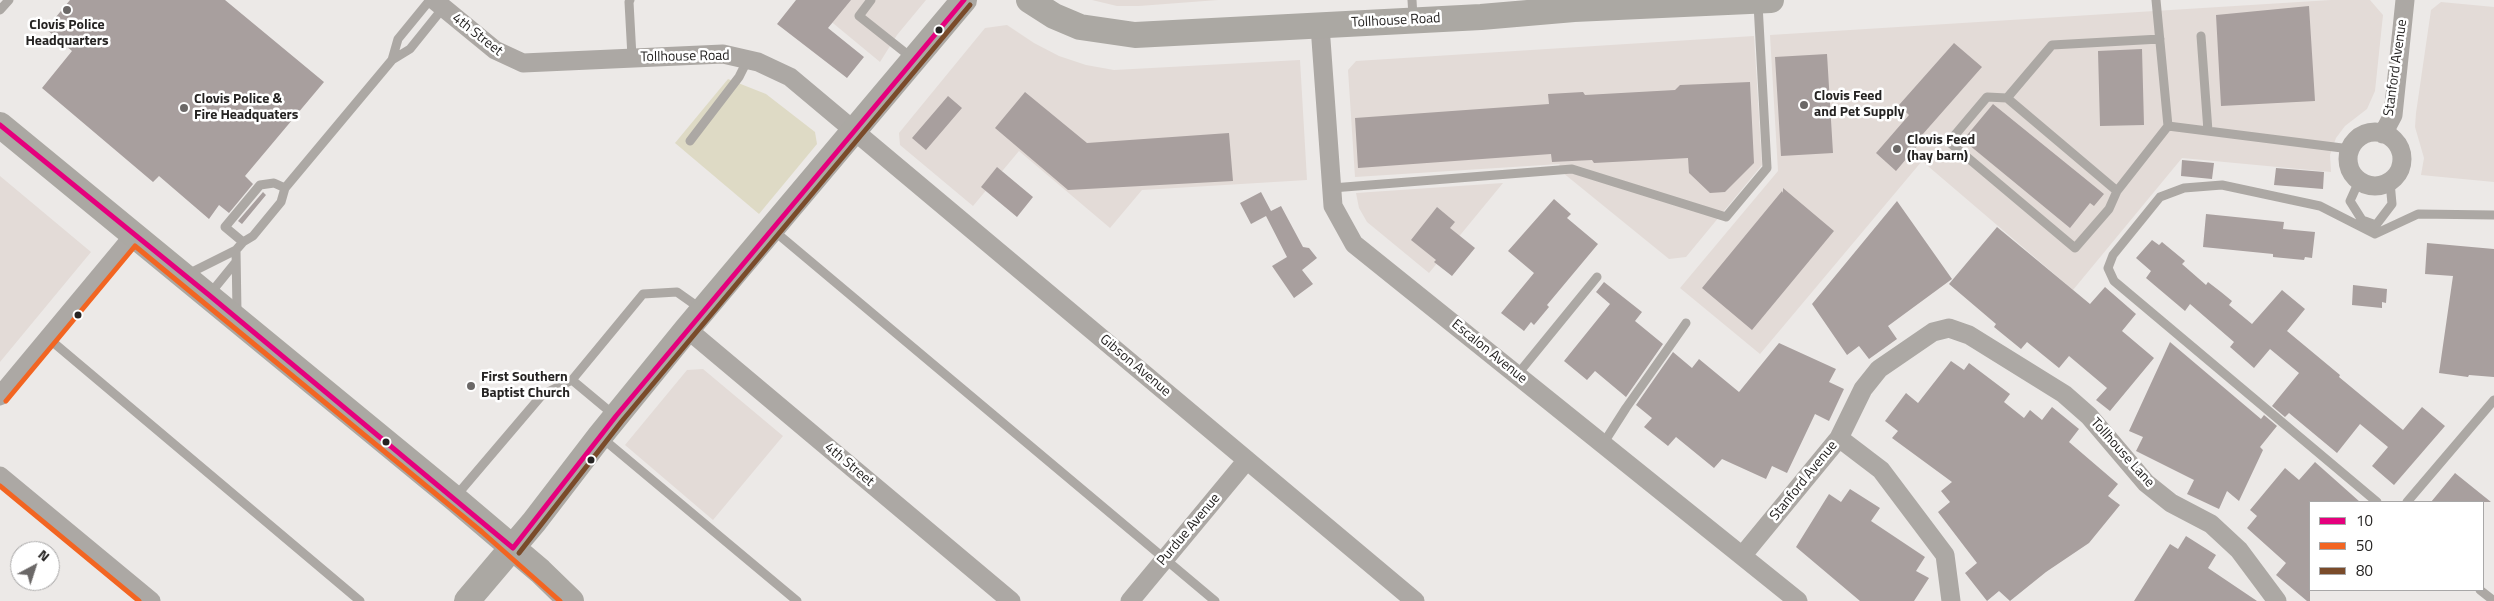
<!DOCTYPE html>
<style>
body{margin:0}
#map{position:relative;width:2494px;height:601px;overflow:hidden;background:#ece9e7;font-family:"Titillium Web",sans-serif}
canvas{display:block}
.legend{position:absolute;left:2309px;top:501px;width:175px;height:90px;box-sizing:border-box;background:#fff;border:1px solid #a8a7a7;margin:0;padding:6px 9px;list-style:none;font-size:15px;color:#252322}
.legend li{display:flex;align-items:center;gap:10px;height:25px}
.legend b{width:25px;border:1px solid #a8a7a7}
.north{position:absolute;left:10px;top:541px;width:50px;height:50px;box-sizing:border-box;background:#fff;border:1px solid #a8a7a7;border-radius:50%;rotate:40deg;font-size:14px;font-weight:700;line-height:20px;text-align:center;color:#252322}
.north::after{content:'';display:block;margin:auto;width:18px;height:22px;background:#6b6867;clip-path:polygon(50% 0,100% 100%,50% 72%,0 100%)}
</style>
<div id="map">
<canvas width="2494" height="601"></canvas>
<ul class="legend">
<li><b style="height:6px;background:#e5007d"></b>10</li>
<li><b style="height:6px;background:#f26522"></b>50</li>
<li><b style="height:6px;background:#7a4b2a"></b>80</li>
</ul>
<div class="north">N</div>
</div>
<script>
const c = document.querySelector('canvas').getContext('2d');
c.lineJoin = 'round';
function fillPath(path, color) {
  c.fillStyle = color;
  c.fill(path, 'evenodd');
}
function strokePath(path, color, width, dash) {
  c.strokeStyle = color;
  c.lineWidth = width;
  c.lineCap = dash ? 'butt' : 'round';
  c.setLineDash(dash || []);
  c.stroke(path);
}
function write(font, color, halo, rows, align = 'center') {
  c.font = font + ' "Titillium Web",sans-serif';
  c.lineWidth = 5;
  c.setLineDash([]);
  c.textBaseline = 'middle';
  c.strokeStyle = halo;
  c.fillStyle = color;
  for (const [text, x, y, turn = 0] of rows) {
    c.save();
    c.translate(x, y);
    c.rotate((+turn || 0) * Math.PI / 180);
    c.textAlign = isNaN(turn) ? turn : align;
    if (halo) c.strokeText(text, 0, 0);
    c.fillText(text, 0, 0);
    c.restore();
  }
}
const built = new Path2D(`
 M 805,0 L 926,0 L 897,35 L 880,62 Z
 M 1092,0 L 1218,0 L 1139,6 L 1117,6 Z
 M 2331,0 L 2370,0 L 2383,15 L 2375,91 L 2367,109 L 2345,126 L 2336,138 L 2330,155 L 2331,172 L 2182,158 L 2073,290 L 1922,161 L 1760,354 L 1680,288 L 1778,171 L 1770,35 Z
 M 2441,2 L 2494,7 L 2494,182 L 2421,175 L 2424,158 L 2415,127 L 2416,113 L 2431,10 Z
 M 1007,25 L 1034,43 L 1059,56 L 1086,65 L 1114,70 L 1300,60 L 1307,180 L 1142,190 L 1110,228 L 1019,151 L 973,206 L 900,145 L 899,133 L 985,28 Z
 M 1754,36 L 1762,165 L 1686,257 L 1669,259 L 1557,168 L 1560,164 L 1355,177 L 1348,70 L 1356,61 Z
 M 0,176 L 91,252 L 0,362 Z
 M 1503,183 L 1429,273 L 1367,222 L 1359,208 L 1356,193 Z
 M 703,369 L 783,436 L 713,520 L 625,445 L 687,370 Z`);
const green = new Path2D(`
 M 728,79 L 766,94 L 815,132 L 817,144 L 759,214 L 675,143 Z`);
const building = new Path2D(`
 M 70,0 L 225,0 L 324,82 L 245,176 L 253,184 L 229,213 L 219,205 L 209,219 L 159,176 L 153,182 L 42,88 L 72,51 L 46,29 Z
 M 796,0 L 851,0 L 828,28 L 864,57 L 847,78 L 777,24 Z
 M 2309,6 L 2315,101 L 2221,106 L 2216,15 Z
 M 1954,43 L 1982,67 L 1915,143 L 1918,145 L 1896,171 L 1876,153 L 1909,115 L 1899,105 Z
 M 2142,49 L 2144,125 L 2100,126 L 2098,51 Z
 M 1827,54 L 1833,153 L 1781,156 L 1775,57 Z
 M 1750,82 L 1754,163 L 1725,192 L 1710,193 L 1689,173 L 1688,158 L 1594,163 L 1592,160 L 1552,162 L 1551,154 L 1358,168 L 1355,118 L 1549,104 L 1548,94 L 1583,92 L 1585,95 L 1675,90 L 1680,85 Z
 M 1025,92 L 1087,143 L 1229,133 L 1233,181 L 1068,190 L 995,128 Z
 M 948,96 L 962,108 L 926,150 L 912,138 Z
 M 1993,104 L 2104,194 L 2094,206 L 2090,203 L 2070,228 L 1963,140 Z
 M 2182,160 L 2214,163 L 2212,179 L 2181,176 Z
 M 997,167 L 1033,197 L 1017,217 L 981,187 Z
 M 2276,168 L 2324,172 L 2323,189 L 2274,185 Z
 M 1783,188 L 1834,231 L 1752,330 L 1702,288 L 1782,191 L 1783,193 Z
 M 263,192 L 266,195 L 242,224 L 238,221 Z
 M 1261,192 L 1271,211 L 1281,206 L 1303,247 L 1309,248 L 1317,258 L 1302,270 L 1313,284 L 1294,298 L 1272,266 L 1287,257 L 1266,216 L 1251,224 L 1240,203 Z
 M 1554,199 L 1571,214 L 1567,218 L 1598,244 L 1547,305 L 1549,307 L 1534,325 L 1531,322 L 1524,331 L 1501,313 L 1534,273 L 1508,251 Z
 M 1897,201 L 1952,279 L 1888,326 L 1897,339 L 1869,359 L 1859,346 L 1847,355 L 1812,304 Z
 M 1437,207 L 1455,222 L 1450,228 L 1475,248 L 1452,276 L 1434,262 L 1436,260 L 1411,240 Z
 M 2206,214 L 2284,222 L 2283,229 L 2315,232 L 2312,258 L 2305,257 L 2304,260 L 2273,257 L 2273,254 L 2203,247 Z
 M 1997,227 L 2090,304 L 2105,287 L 2136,314 L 2122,331 L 2154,358 L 2110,411 L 2096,400 L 2107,388 L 2069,356 L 2059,368 L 2027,342 L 2021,349 L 1994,327 L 1996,324 L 1949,284 Z
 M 2152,240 L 2159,245 L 2162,242 L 2185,261 L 2182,264 L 2206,285 L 2208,282 L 2221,292 L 2232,301 L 2229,305 L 2252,324 L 2282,290 L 2305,309 L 2287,331 L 2340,375 L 2339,377 L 2403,430 L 2422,407 L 2445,426 L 2394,485 L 2372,466 L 2388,447 L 2360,424 L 2337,453 L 2289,413 L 2285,417 L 2272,406 L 2299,373 L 2270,349 L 2254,368 L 2230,347 L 2234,342 L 2190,304 L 2185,311 L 2146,278 L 2151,271 L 2136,258 Z
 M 2427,243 L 2494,249 L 2494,377 L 2469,375 L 2468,377 L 2439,373 L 2453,276 L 2425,274 Z
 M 1604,282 L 1642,312 L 1635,321 L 1663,344 L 1626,397 L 1595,371 L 1587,380 L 1564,361 L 1610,304 L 1596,292 Z
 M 2353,285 L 2387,289 L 2386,303 L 2382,302 L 2382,308 L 2352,305 Z
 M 2170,342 L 2261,419 L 2264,415 L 2277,426 L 2260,447 L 2263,450 L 2239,501 L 2227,491 L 2219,509 L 2187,494 L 2194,480 L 2136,451 L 2143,437 L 2129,431 Z
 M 1779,343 L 1836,369 L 1829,382 L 1844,389 L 1829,421 L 1815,414 L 1787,473 L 1772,466 L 1766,479 L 1722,459 L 1714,468 L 1676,437 L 1668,446 L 1644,427 L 1652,418 L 1636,405 L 1673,352 L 1692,368 L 1699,359 L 1739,392 Z
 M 1951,361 L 1964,370 L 1969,363 L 2010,394 L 2004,402 L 2024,418 L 2030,410 L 2042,420 L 2052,407 L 2079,429 L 2069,442 L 2118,484 L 2108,496 L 2120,505 L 2089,543 L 2046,572 L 2010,601 L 1999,591 L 1987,601 L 1965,573 L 1977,563 L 1938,512 L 1950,502 L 1941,491 L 1952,482 L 1892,438 L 1898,431 L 1885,421 L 1906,393 L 1918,403 Z
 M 2315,462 L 2360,502 L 2310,502 L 2310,601 L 2307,601 L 2276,575 L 2286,563 L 2247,528 L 2257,516 L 2250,510 L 2285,468 L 2299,480 Z
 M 2455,473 L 2491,502 L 2431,502 Z
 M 1850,489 L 1880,508 L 1871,521 L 1925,557 L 1916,571 L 1929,578 L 1914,601 L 1860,601 L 1796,547 L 1829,494 L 1841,502 Z
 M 2186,536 L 2216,555 L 2208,568 L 2257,601 L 2134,601 L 2170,544 L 2178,549 Z`);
const lane = new Path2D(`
 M 630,0 L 629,2 L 632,57
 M 871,0 L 859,16 L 912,58
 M 1412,0 L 1413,17
 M 2156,0 L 2168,126 L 2117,191 L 2007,98 L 2052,45 L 2160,39
 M 0,10 L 9,0
 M 2201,36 L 2208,131
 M 392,60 L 398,39 L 430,0
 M 2007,98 L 1987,97 L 1949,142 L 2075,248 L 2109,209 L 2117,191
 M 2168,126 L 2350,149
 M 690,141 L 739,77 L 748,59
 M 2359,181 L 2350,201 L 2362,220 L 2376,225
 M 2390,182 L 2392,204 L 2376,225 L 2375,234 L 2418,214 L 2494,215
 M 1332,188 L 1572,169 L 1726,217 L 1767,168 L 1758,4
 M 773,230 L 1215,601
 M 2375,234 L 2320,206 L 2222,185 L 2184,188 L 2160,197 L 2113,255 L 2108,268 L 2114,281 L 2377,502
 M 243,242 L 225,227 L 260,185 L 274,183 L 285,188
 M 236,250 L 237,312
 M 188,274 L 236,250 L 243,242 L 253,236 L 281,202 L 285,188 L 392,60 L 410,49 L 443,8
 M 209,295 L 235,263
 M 48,338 L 360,601
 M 1517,375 L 1597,277
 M 614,415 L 572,380 L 643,294 L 677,292 L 701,309
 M 602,438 L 797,601
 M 1603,444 L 1626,408 L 1686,323
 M 456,496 L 542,395 L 572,380
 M 2407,502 L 2494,400
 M 2480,590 L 2494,601`);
const street = new Path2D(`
 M 434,0 L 495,50 L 523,63 L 723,54 L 758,62 L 790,77 L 1415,601
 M 1320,26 L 1333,206 L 1354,244 L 1798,601
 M2348 159a27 27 0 1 1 54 0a27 27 0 1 1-54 0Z
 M 2383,134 L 2393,115 L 2405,0
 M 687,329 L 1011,601
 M 0,396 L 134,235
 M 1839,438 L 1881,470 L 1945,555 L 1951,601
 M 0,476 L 151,601
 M 1742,556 L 1839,438 L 1863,389 L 1879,369 L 1933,332 L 1949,328 L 1969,335 L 2064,394 L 2089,416 L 2146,483 L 2171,503 L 2211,524 L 2239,550 L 2277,601
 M 1130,601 L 1247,460`);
const secondary = new Path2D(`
 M 1029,0 L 1054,16 L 1080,27 L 1135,35 L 1481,17 L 1574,9 L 1771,0
 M 0,125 L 454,498 L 540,571 L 571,601
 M 467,601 L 534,522 L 600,436 L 687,329 L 964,0`);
const bus1 = new Path2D(`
 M 0,125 L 209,295 L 513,548 L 616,416 L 964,0`);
const bus2 = new Path2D(`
 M 6,401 L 135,246 L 482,532 L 560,601
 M 0,486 L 139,601`);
const bus3 = new Path2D(`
 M 519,553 L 622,421 L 970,5`);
const markers = [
 [67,10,5,"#6b6867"],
 [939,30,4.5,"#252322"],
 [1804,105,5,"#6b6867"],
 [184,108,5,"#6b6867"],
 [1897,149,5,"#6b6867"],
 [78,315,4.5,"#252322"],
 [471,386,5,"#6b6867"],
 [386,442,4.5,"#252322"],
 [591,460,4.5,"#252322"]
];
const streetNames = [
 ["Tollhouse Road",1396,21,-3],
 ["4th Street",477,35,38],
 ["Tollhouse Road",685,57,-1],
 ["Stanford Avenue",2396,68,-82],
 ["Escalon Avenue",1489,352,39],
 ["Gibson Avenue",1135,366,40],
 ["Tollhouse Lane",2122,453,48],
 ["4th Street",849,465,40],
 ["Stanford Avenue",1804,481,-51],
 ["Purdue Avenue",1189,530,-50]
];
const poiNames = [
 ["Clovis Police",67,26,"center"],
 ["Headquarters",67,42,"center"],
 ["Clovis Feed",1814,97],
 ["and Pet Supply",1814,113],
 ["Clovis Police &",194,100],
 ["Fire Headquaters",194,116],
 ["Clovis Feed",1907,141],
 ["(hay barn)",1907,157],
 ["First Southern",481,378],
 ["Baptist Church",481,394]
];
fillPath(built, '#e3dbd7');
fillPath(green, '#dedac5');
fillPath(building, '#a89f9e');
strokePath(lane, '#aca8a4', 9);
strokePath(street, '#aca8a4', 19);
strokePath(secondary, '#aba8a3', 26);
strokePath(bus1, '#e5007d', 5);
strokePath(bus2, '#f26522', 5);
strokePath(bus3, '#7a4b2a', 5);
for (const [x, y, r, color] of markers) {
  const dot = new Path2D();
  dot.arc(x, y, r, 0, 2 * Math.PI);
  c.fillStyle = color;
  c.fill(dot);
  strokePath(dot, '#fff', 2);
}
write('14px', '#252322', '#fff', streetNames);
write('bold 14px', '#252322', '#fff', poiNames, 'left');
</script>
